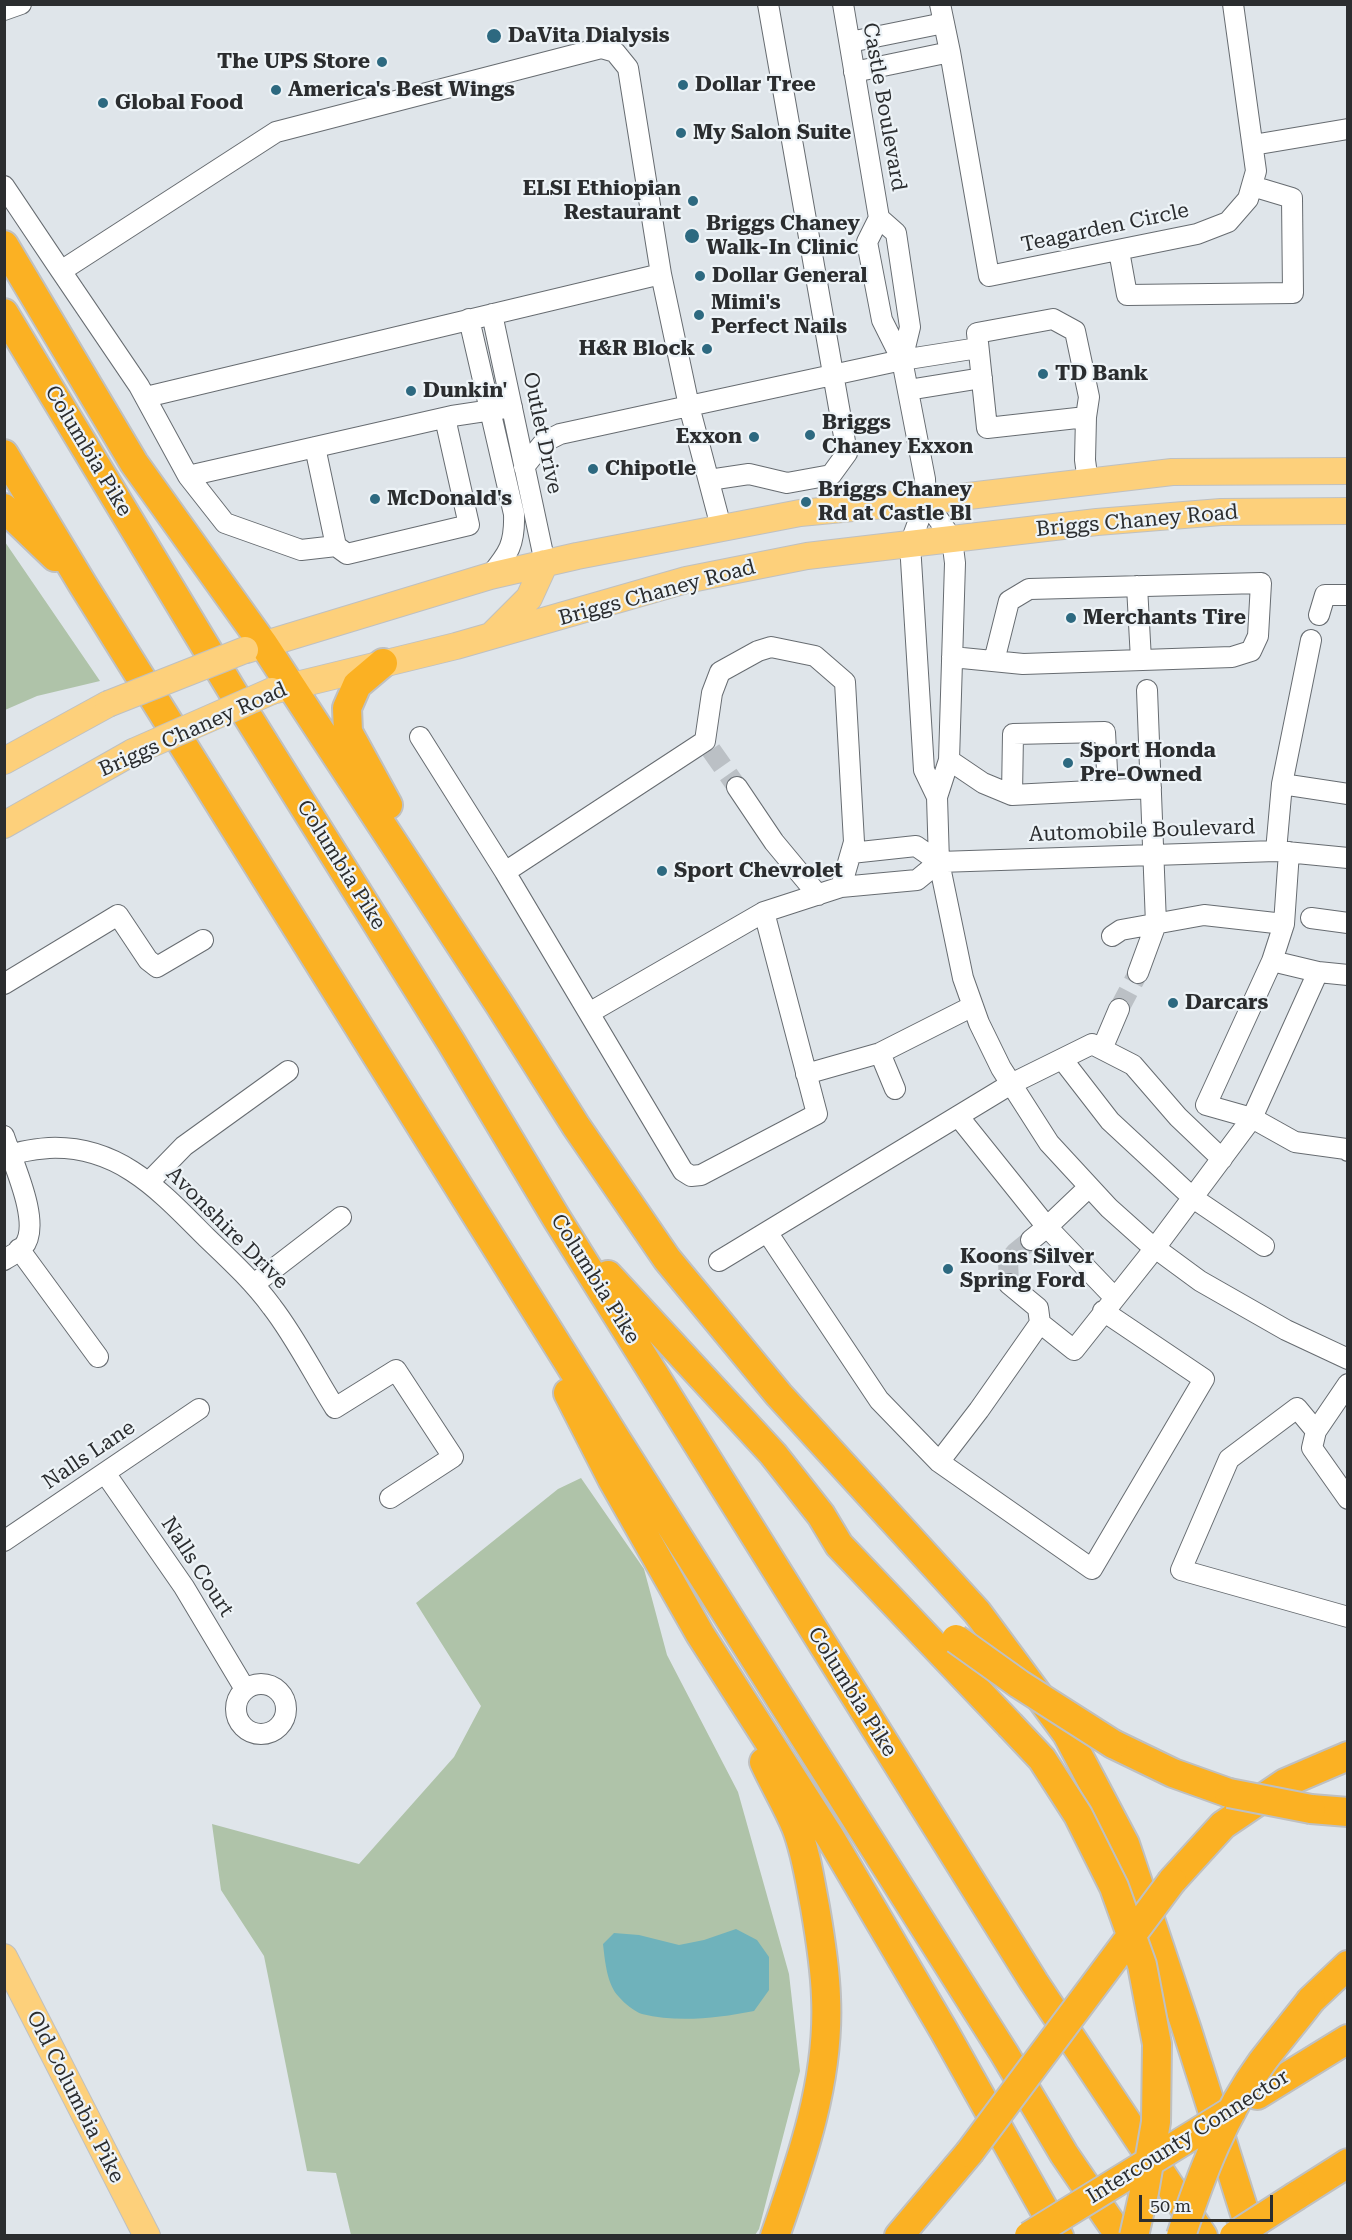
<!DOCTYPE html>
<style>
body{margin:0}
#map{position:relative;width:1352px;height:2240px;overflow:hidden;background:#dfe5ea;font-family:"Roboto Serif",serif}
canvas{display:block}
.frame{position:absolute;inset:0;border:6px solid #2b2d2f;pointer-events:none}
.scale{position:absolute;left:1139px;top:2195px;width:134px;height:27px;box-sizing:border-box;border:3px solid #2b2d2f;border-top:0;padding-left:8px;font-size:18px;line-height:21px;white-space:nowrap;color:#2b2d2f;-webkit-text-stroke:4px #edf3f7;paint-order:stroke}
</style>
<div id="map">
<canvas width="1352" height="2240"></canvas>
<div class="frame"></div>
<div class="scale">50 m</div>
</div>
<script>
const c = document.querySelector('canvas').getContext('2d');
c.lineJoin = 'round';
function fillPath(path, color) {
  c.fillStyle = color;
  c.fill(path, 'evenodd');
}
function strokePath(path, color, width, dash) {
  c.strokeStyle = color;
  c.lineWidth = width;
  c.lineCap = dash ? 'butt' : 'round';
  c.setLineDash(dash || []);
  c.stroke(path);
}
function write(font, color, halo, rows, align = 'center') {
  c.font = font + ' "Roboto Serif",serif';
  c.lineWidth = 4.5;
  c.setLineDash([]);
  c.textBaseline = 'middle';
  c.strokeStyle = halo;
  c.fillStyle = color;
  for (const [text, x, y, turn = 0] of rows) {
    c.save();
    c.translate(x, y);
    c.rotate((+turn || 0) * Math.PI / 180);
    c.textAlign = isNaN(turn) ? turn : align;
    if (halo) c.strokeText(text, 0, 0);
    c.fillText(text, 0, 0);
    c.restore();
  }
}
const green = new Path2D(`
 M 4,542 L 5,542 L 100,681 L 37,696 L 5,710 Z
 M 581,1478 L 644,1569 L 667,1655 L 738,1792 L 789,1974 L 800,2071 L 759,2229 L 755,2235 L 351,2235 L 336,2173 L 307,2171 L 264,1956 L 221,1890 L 212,1824 L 359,1864 L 454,1757 L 481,1706 L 416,1603 L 558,1489 Z`);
const water = new Path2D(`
 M 736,1929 L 757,1940 L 769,1957 L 769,1990 L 754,2011 C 718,2018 678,2023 642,2014 C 635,2012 624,2003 619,1997 C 607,1985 605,1961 603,1944 L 614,1933 L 639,1935 L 679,1945 L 704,1940 Z`);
const minorTunnel = new Path2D(`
 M 711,750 L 737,787
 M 1119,1009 L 1138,973
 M 1009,1284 L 1008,1261 L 1016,1252 L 1031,1240`);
const minor = new Path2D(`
 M 843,4 L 879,218 L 867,242 L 882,320 L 902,360 L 925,479 L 926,501 L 910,544 L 924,770 L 937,797
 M 940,4 L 950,52 L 989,276 L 1197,234 L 1228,222 L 1248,199 L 1256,171 L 1233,4
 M 4,10 L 21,4
 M 850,42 L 944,23
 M 854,72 L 950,52
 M 1253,145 L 1348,129
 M 4,186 L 61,271
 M 879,218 L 896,233 L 910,327 L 902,360
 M 1119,251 L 1127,295 L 1293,293 L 1292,198 L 1252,186
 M 492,314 L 545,563
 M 469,319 L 514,514 C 515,544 509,553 490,576
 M 908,390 L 982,378
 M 146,397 L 661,274 L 689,406 L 902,360 L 978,348
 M 512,407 L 452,416 L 188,476 L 139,386 L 61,271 L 276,132 L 601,48 L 615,52 L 628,68 L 661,274
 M 1086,417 L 1089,397 L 1075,331 L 1053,319 L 977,333 L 987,428 L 1086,417 L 1085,460 L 1088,482
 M 315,447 L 336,546 L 347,554 L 469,525 L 445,418
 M 524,467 L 544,442 L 560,434 L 689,406 L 721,527
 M 188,476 L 225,523 L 301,550 L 336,546
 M 709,480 L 749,474 L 787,483 L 831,475 L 847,453 L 768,4
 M 926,501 L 952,539 L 955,563 L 949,760 L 937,797 L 939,862
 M 1137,586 L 1141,660
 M 1319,615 L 1325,595 L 1348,595
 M 952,657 L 1023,664 L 1232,657 L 1251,651 L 1258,636 L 1261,583 L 1029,589 L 1009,601 L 994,661
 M 420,737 L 505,872 L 705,741 L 712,693 L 720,672 L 758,651 L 771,647 L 815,656 L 845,682 L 854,842 L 841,887
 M 949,760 L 983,783 L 1012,795 L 1151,788
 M 1282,784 L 1348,794
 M 737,787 L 774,842 L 818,895
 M 1012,795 L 1013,734 L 1105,732 L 1108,790
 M 1276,851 L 1282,784 L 1311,640
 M 851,853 L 916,846 L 939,862
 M 1348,858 L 1276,851 L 939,862 L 963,978 L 979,1023 L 1001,1068 L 1049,1143 L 1109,1208 L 1147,1242 L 1200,1281 L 1286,1330 L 1348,1359
 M 505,872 L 683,1171 L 691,1176 L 701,1175 L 817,1114 L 764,912
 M 1311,918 L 1348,923
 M 1112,936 L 1121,930 L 1204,915 L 1284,924
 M 1272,961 L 1284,924 L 1289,852
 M 1138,973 L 1156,924 L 1147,690
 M 1348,975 L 1318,972 L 1272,961 L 1206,1105 L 1252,1118 L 1295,1142 L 1346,1149 L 1348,1151
 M 4,984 L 118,915 L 148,960 L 157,967 L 203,940
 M 589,1013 L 764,912 L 841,887 L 917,880 L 939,862
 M 1102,1049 L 1119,1009
 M 880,1053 L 895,1089
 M 1062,1059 L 1110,1121 L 1193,1198 L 1264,1246
 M 806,1074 L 880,1053 L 973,1006
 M 958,1116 L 1047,1227 L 1031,1240
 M 4,1136 C 12,1161 43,1225 23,1247 C 19,1252 10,1256 4,1260
 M 4,1158 C 18,1151 34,1149 49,1148 C 119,1145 160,1191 206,1237 C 229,1259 253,1281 272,1307 C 296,1338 314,1375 335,1408 L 396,1370 L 453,1457 L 390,1498
 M 149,1182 L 184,1146 L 288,1071
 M 1089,1187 L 1047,1227 L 1115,1298
 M 767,1232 L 879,1400 L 939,1462 L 1092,1569 L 1204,1379 L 1103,1311
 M 19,1249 L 98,1357
 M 719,1261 L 1011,1084 L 1092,1044 L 1133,1065 L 1178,1117 L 1222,1159
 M 254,1284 L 341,1217
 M 1040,1323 L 1074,1350 L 1155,1248 L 1252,1118 L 1318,972
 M 1348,1384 L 1316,1431 L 1297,1408 L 1229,1459 L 1181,1570 L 1348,1617
 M 1316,1431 L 1312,1448 L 1348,1499
 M 939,1462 L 979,1410 L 1040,1323 L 1038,1308 L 1009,1284
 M 105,1473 L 184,1587 L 245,1689
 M 4,1541 L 199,1409
 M236 1709a25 25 0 1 1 50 0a25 25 0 1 1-50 0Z`);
const major = new Path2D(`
 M 493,634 L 529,598 L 545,563
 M 246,650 L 490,576 L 577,556 L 800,513 L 926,501 L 1172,472 L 1348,471
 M 272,691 L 456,646 L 686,580 L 807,556 L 1097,522 L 1221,512 L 1348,511
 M 4,761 L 108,704
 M 4,825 L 133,752
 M 4,1957 L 147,2236`);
const highway = new Path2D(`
 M 4,245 L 134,463 L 264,645 L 499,1004 L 576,1126 L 667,1259 L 779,1395 L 977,1612 L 1067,1734 L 1125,1844 L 1187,2030 L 1252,2236
 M 4,313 L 248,717 L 451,1042 L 557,1219 L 1034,1982 L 1203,2236
 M 4,454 L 83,585 L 618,1442 L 1004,2053 L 1064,2154 L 1120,2236
 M 4,508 L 55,557
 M 383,663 L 357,685 L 347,708 L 348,732 L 388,805
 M 608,1275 L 773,1454 L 821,1515 L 839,1545 L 1010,1725
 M 568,1393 L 612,1479 L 700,1634 L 830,1837 L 944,2031 L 1059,2236
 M 1113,1744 L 1173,1773 L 1229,1793
 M 764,1762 C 774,1784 787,1805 796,1827 C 806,1852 810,1881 815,1907 C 820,1936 825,1967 826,1997 C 830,2079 802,2159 775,2236
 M 1311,1809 L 1348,1812
 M 1172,1881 L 1223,1825 L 1285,1783 L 1348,1756
 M 1311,2000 L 1348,1965
 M 1257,2095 L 1348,2039
 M 1296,2196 L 1348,2163
 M 899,2236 L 969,2153`);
const majorBridge = new Path2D(`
 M 108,704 L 245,650
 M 133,752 L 272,691`);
const highwayBridge = new Path2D(`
 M 956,1639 L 1019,1684 L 1113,1744
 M 1010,1725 L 1042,1759 L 1078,1815 L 1114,1887 L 1142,1965 L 1157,2044 L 1156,2122 L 1144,2192 L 1134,2236
 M 1229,1793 L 1311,1809
 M 969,2153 L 1172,1881
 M 1029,2236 L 1232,2111
 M 1181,2236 C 1201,2175 1224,2114 1262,2062 C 1278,2041 1295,2021 1311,2000
 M 1234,2236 L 1296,2196`);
const markers = [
 [494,36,8,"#2d6980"],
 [382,62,6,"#2d6980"],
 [683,85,6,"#2d6980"],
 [276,90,6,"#2d6980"],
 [103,103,6,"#2d6980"],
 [681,133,6,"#2d6980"],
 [693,201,6,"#2d6980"],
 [692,236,8,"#2d6980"],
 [700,276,6,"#2d6980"],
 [699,315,6,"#2d6980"],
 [707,349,6,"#2d6980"],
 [1043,374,6,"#2d6980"],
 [411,391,6,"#2d6980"],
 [810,435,6,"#2d6980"],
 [754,437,6,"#2d6980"],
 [593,469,6,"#2d6980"],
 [375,499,6,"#2d6980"],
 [806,502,6,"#2d6980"],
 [1071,618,6,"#2d6980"],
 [1068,763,6,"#2d6980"],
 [662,871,6,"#2d6980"],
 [1173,1003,6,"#2d6980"],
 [948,1269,6,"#2d6980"]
];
const poiNames = [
 ["DaVita Dialysis",508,36],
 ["The UPS Store",370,62,"right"],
 ["Dollar Tree",695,85],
 ["America's Best Wings",288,90],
 ["Global Food",115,103],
 ["My Salon Suite",693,133],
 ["ELSI Ethiopian",681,189,"right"],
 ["Restaurant",681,213,"right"],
 ["Briggs Chaney",706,224],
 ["Walk-In Clinic",706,248],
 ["Dollar General",712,276],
 ["Mimi's",711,303],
 ["Perfect Nails",711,327],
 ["H&R Block",695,349,"right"],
 ["TD Bank",1055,374],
 ["Dunkin'",423,391],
 ["Briggs",822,423],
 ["Chaney Exxon",822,447],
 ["Exxon",742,437,"right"],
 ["Chipotle",605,469],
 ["Briggs Chaney",818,490],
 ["Rd at Castle Bl",818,514],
 ["McDonald's",387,499],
 ["Merchants Tire",1083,618],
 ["Sport Honda",1080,751],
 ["Pre-Owned",1080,775],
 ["Sport Chevrolet",674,871],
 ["Darcars",1185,1003],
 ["Koons Silver",960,1257],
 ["Spring Ford",960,1281]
];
const streetNames = [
 ["Castle Boulevard",884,107,80],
 ["Teagarden Circle",1105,228,-12],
 ["Outlet Drive",542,433,78],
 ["Columbia Pike",88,451,59],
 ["Briggs Chaney Road",1137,521,-5],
 ["Briggs Chaney Road",657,593,-15],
 ["Briggs Chaney Road",193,730,-24],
 ["Automobile Boulevard",1142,831,-2],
 ["Columbia Pike",341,865,58],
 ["Avonshire Drive",227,1228,45],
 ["Columbia Pike",595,1279,58],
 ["Nalls Lane",89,1455,-34],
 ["Nalls Court",197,1567,57],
 ["Columbia Pike",852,1692,58],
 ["Old Columbia Pike",75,2097,63],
 ["Intercounty Connector",1188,2137,-32]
];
fillPath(green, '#afc3a9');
fillPath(water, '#6fb2bb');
strokePath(minorTunnel, '#bbc0c5', 20, [20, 10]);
strokePath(minor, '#676c71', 22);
strokePath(major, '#bfc0c1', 28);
strokePath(highway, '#bfc0c1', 32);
strokePath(minor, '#fff', 20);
strokePath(major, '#fdd07b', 26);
strokePath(highway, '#fbb123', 28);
strokePath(majorBridge, '#bfc0c1', 28, []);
strokePath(highwayBridge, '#bfc0c1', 32, []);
strokePath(majorBridge, '#fdd07b', 26);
strokePath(highwayBridge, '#fbb123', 28);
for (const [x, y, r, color] of markers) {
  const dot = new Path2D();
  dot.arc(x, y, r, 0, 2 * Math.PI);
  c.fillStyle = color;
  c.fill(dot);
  strokePath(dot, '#edf3f7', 2);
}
write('bold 21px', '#2b2d2f', '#edf3f7', poiNames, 'left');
write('21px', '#2b2d2f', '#edf3f7', streetNames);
</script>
